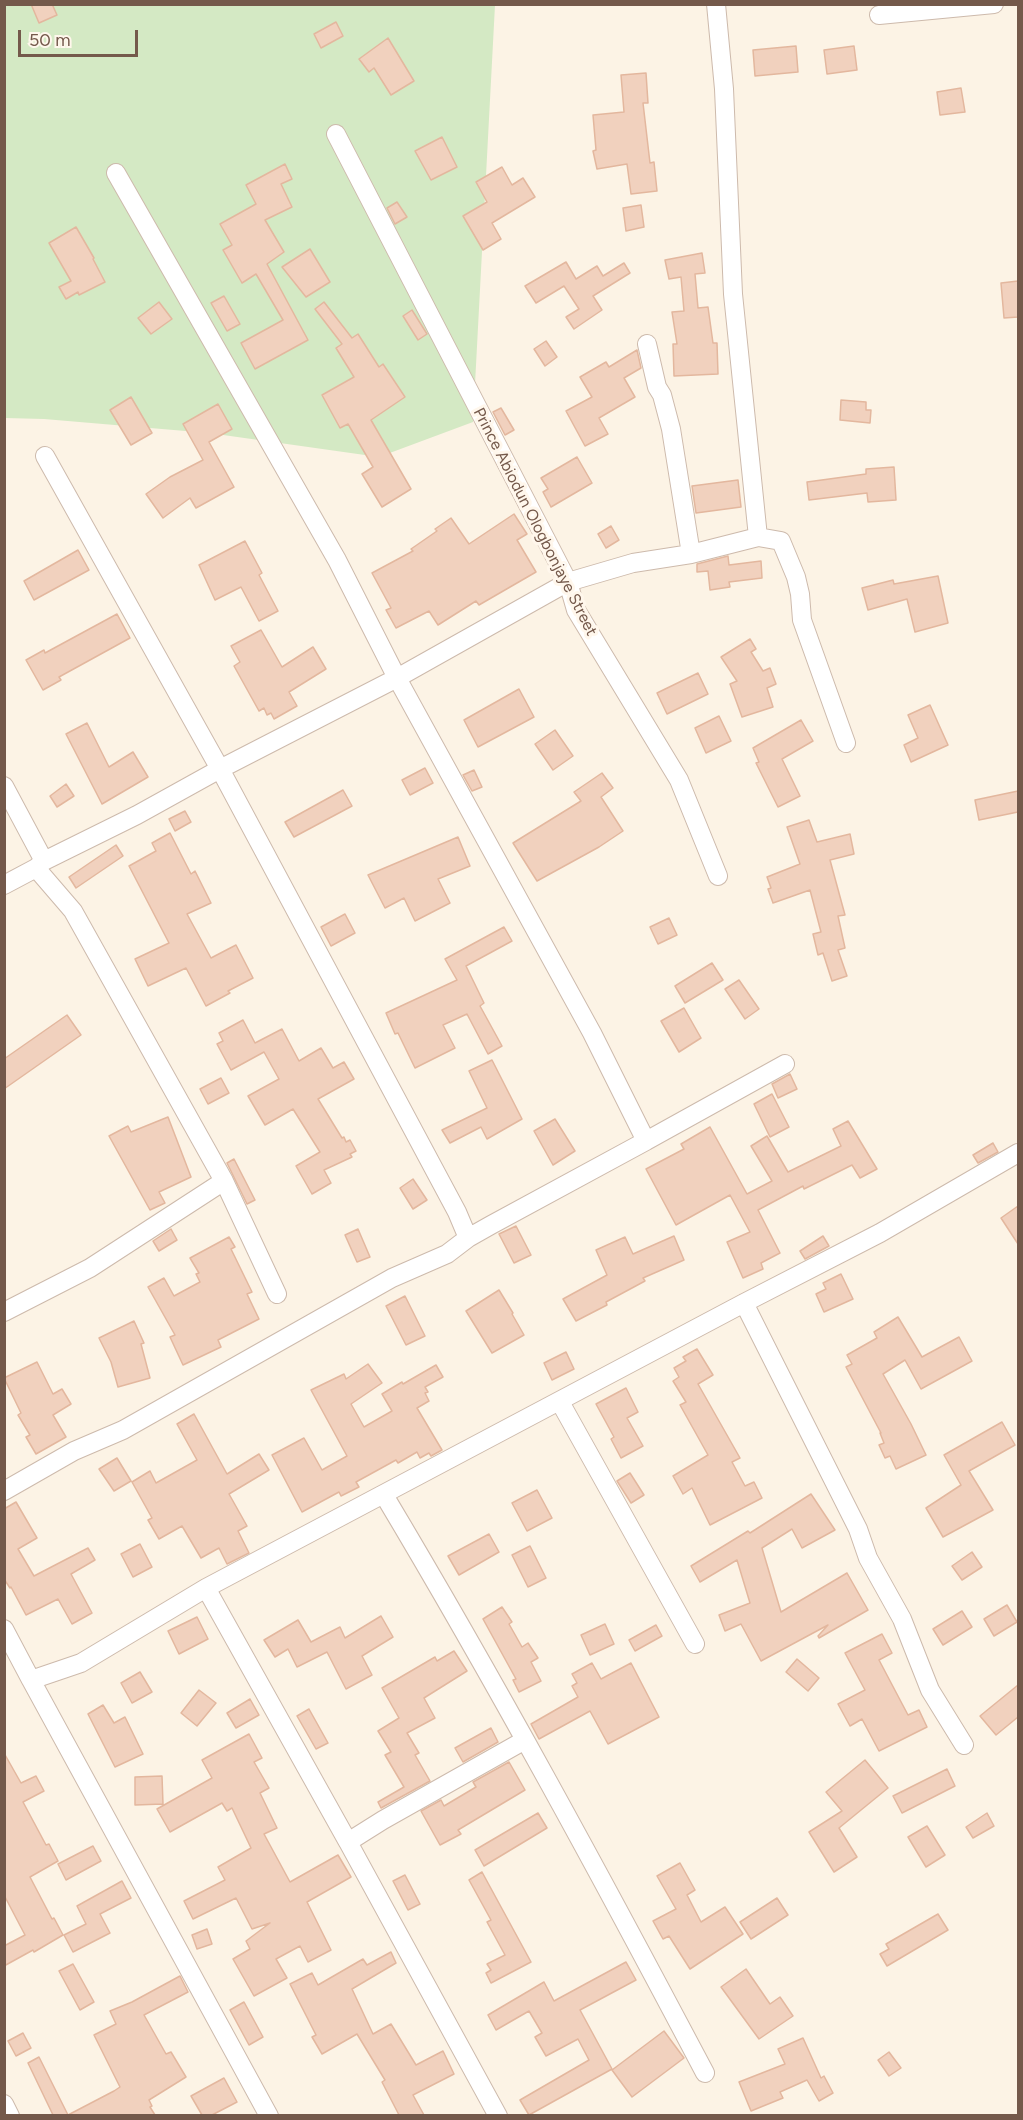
<!DOCTYPE html>
<style>
body{margin:0}
#map{position:relative;width:1023px;height:2120px;overflow:hidden;background:#fcf3e5;font-family:Figtree,sans-serif}
canvas{display:block}
.frame{position:absolute;inset:0;border:6px solid #74594b;pointer-events:none}
.scale{position:absolute;left:18px;top:30px;width:120px;height:27px;box-sizing:border-box;border:3px solid #74594b;border-top:0;padding-left:8px;font-size:18px;line-height:21px;white-space:nowrap;color:#74594b;-webkit-text-stroke:4px #fff7ec;paint-order:stroke}
</style>
<div id="map">
<canvas width="1023" height="2120"></canvas>
<div class="frame"></div>
<div class="scale">50 m</div>
</div>
<script>
const c = document.querySelector('canvas').getContext('2d');
c.lineJoin = 'round';
function fillPath(path, color) {
  c.fillStyle = color;
  c.fill(path, 'evenodd');
}
function strokePath(path, color, width, dash) {
  c.strokeStyle = color;
  c.lineWidth = width;
  c.lineCap = dash ? 'butt' : 'round';
  c.setLineDash(dash || []);
  c.stroke(path);
}
function write(font, color, halo, rows, align = 'center') {
  c.font = font + ' Figtree,sans-serif';
  c.lineWidth = 6;
  c.setLineDash([]);
  c.textBaseline = 'middle';
  c.strokeStyle = halo;
  c.fillStyle = color;
  for (const [text, x, y, turn = 0] of rows) {
    c.save();
    c.translate(x, y);
    c.rotate((+turn || 0) * Math.PI / 180);
    c.textAlign = isNaN(turn) ? turn : align;
    if (halo) c.strokeText(text, 0, 0);
    c.fillText(text, 0, 0);
    c.restore();
  }
}
const green = new Path2D(`
 M 5,5 L 495,5 L 473,422 L 379,457 L 209,433 L 44,419 L 5,418 Z`);
const building = new Path2D(`
 M 31,4 L 52,4 L 57,15 L 39,23 Z
 M 336,22 L 343,36 L 321,48 L 314,34 Z
 M 388,38 L 414,81 L 391,95 L 374,68 L 369,72 L 359,59 Z
 M 796,46 L 798,72 L 755,76 L 753,50 Z
 M 854,46 L 857,70 L 827,74 L 824,50 Z
 M 646,73 L 648,103 L 643,103 L 650,163 L 654,162 L 657,191 L 631,194 L 627,164 L 597,169 L 593,151 L 596,150 L 593,115 L 624,112 L 621,75 Z
 M 961,88 L 965,112 L 940,115 L 937,92 Z
 M 442,137 L 457,167 L 431,180 L 415,151 Z
 M 285,164 L 292,179 L 281,184 L 292,207 L 265,220 L 284,252 L 267,264 L 308,340 L 255,369 L 241,343 L 283,320 L 256,274 L 242,283 L 223,250 L 232,245 L 220,224 L 256,204 L 246,185 Z
 M 502,167 L 512,185 L 523,178 L 535,197 L 492,223 L 501,239 L 483,250 L 463,216 L 487,202 L 476,182 Z
 M 397,202 L 407,217 L 395,224 L 387,208 Z
 M 641,205 L 644,227 L 626,231 L 623,208 Z
 M 76,227 L 94,258 L 93,259 L 105,282 L 79,295 L 78,292 L 66,299 L 59,287 L 71,281 L 49,243 Z
 M 310,249 L 330,282 L 306,297 L 282,267 Z
 M 702,253 L 705,273 L 695,274 L 698,308 L 708,307 L 713,343 L 717,343 L 718,374 L 674,376 L 673,344 L 677,344 L 672,312 L 684,311 L 681,277 L 669,279 L 665,260 Z
 M 566,262 L 576,279 L 597,266 L 603,276 L 624,263 L 630,273 L 593,296 L 602,310 L 574,329 L 566,317 L 579,309 L 564,286 L 536,303 L 525,286 Z
 M 1018,281 L 1018,317 L 1004,318 L 1001,283 Z
 M 224,296 L 240,324 L 227,331 L 211,303 Z
 M 159,302 L 172,319 L 151,334 L 138,318 Z
 M 324,302 L 352,338 L 358,334 L 379,367 L 383,364 L 405,397 L 371,420 L 411,489 L 382,507 L 362,474 L 373,467 L 348,424 L 340,428 L 322,395 L 354,377 L 336,348 L 342,344 L 315,309 Z
 M 412,310 L 427,334 L 418,340 L 403,316 Z
 M 546,341 L 557,357 L 545,366 L 534,349 Z
 M 637,350 L 641,368 L 624,378 L 635,397 L 599,418 L 608,434 L 585,446 L 566,411 L 592,397 L 580,377 L 606,362 L 609,367 Z
 M 131,397 L 152,433 L 131,445 L 110,410 Z
 M 841,400 L 866,402 L 866,410 L 871,410 L 870,423 L 840,420 Z
 M 218,404 L 232,429 L 209,442 L 234,487 L 196,508 L 190,498 L 163,518 L 146,494 L 170,477 L 203,460 L 183,424 Z
 M 501,408 L 514,430 L 505,435 L 493,412 Z
 M 577,457 L 592,483 L 551,507 L 543,492 L 548,489 L 541,478 Z
 M 894,467 L 896,500 L 868,502 L 867,493 L 809,500 L 807,482 L 866,474 L 866,469 Z
 M 738,480 L 741,507 L 696,513 L 692,486 Z
 M 514,514 L 527,534 L 517,540 L 536,572 L 479,605 L 476,601 L 438,625 L 429,611 L 396,628 L 386,610 L 391,608 L 372,573 L 413,551 L 411,549 L 437,531 L 435,529 L 451,518 L 469,544 Z
 M 611,526 L 619,540 L 606,548 L 598,534 Z
 M 245,541 L 262,573 L 259,575 L 278,611 L 259,621 L 241,587 L 215,600 L 199,565 Z
 M 78,550 L 89,570 L 34,600 L 24,581 Z
 M 728,556 L 729,565 L 761,561 L 762,578 L 729,582 L 730,587 L 710,590 L 708,571 L 697,572 L 697,564 Z
 M 938,576 L 948,623 L 915,632 L 907,599 L 868,610 L 862,588 L 893,580 L 894,584 Z
 M 117,614 L 130,638 L 59,677 L 61,680 L 43,690 L 26,660 L 44,650 L 45,653 Z
 M 261,630 L 282,667 L 313,647 L 326,669 L 289,692 L 297,706 L 274,719 L 271,713 L 267,715 L 264,708 L 259,711 L 234,666 L 240,662 L 231,646 Z
 M 750,639 L 756,649 L 751,652 L 763,671 L 770,668 L 776,684 L 767,688 L 773,707 L 742,717 L 730,684 L 737,681 L 721,657 Z
 M 698,673 L 708,694 L 667,714 L 657,693 Z
 M 519,689 L 534,717 L 478,747 L 464,720 Z
 M 930,705 L 948,745 L 911,762 L 904,745 L 918,738 L 908,715 Z
 M 719,716 L 731,741 L 706,753 L 695,728 Z
 M 801,720 L 813,741 L 782,759 L 800,796 L 778,807 L 756,763 L 759,762 L 753,748 Z
 M 87,723 L 109,767 L 133,752 L 148,777 L 102,804 L 66,734 Z
 M 555,730 L 573,756 L 553,770 L 535,744 Z
 M 425,768 L 433,783 L 410,795 L 402,780 Z
 M 474,770 L 482,787 L 472,791 L 463,775 Z
 M 602,773 L 613,788 L 601,797 L 623,831 L 599,847 L 537,881 L 513,843 L 581,801 L 574,792 Z
 M 66,784 L 74,796 L 57,807 L 50,796 Z
 M 343,790 L 352,806 L 294,837 L 285,822 Z
 M 1018,791 L 1018,812 L 979,820 L 975,800 Z
 M 185,811 L 191,822 L 175,831 L 169,819 Z
 M 809,820 L 817,842 L 850,834 L 854,854 L 830,860 L 845,915 L 838,916 L 845,948 L 838,950 L 847,976 L 832,981 L 823,953 L 818,955 L 813,934 L 821,932 L 810,890 L 773,903 L 768,889 L 771,888 L 767,877 L 800,864 L 787,827 Z
 M 170,833 L 191,874 L 195,871 L 211,903 L 187,914 L 211,958 L 236,945 L 253,978 L 228,991 L 230,993 L 206,1006 L 186,968 L 148,986 L 135,959 L 169,943 L 129,866 L 156,851 L 152,843 Z
 M 458,837 L 470,866 L 438,879 L 450,903 L 415,921 L 404,898 L 385,908 L 368,875 Z
 M 116,845 L 123,856 L 76,888 L 69,877 Z
 M 345,914 L 355,933 L 331,946 L 321,927 Z
 M 669,918 L 677,935 L 658,944 L 650,927 Z
 M 504,927 L 512,941 L 466,966 L 484,1003 L 480,1006 L 502,1046 L 488,1054 L 467,1014 L 443,1025 L 455,1048 L 415,1068 L 398,1033 L 395,1034 L 386,1013 L 457,980 L 445,959 Z
 M 712,963 L 723,980 L 685,1003 L 675,986 Z
 M 739,980 L 759,1009 L 745,1019 L 725,989 Z
 M 684,1008 L 701,1038 L 679,1052 L 661,1021 Z
 M 67,1015 L 81,1035 L 4,1089 L 4,1059 Z
 M 243,1020 L 255,1043 L 282,1029 L 299,1061 L 321,1048 L 333,1068 L 344,1062 L 354,1079 L 318,1099 L 342,1138 L 344,1137 L 346,1142 L 350,1140 L 356,1151 L 350,1154 L 352,1157 L 324,1170 L 331,1183 L 312,1194 L 296,1166 L 320,1152 L 293,1109 L 265,1125 L 248,1096 L 279,1079 L 264,1052 L 231,1070 L 217,1044 L 223,1041 L 219,1033 Z
 M 492,1060 L 522,1119 L 487,1139 L 481,1127 L 450,1143 L 442,1130 L 487,1108 L 469,1071 Z
 M 790,1074 L 797,1089 L 778,1098 L 772,1084 Z
 M 221,1078 L 229,1093 L 208,1104 L 200,1089 Z
 M 772,1094 L 789,1127 L 770,1137 L 754,1104 Z
 M 168,1117 L 191,1177 L 159,1192 L 165,1203 L 150,1210 L 109,1136 L 128,1126 L 131,1132 Z
 M 555,1119 L 575,1151 L 553,1165 L 534,1131 Z
 M 848,1121 L 877,1169 L 860,1178 L 852,1165 L 804,1189 L 803,1186 L 758,1210 L 780,1253 L 761,1263 L 763,1269 L 743,1278 L 727,1242 L 750,1232 L 730,1195 L 676,1225 L 646,1169 L 684,1149 L 681,1144 L 710,1127 L 747,1194 L 772,1181 L 751,1146 L 767,1136 L 788,1172 L 841,1146 L 833,1129 Z
 M 993,1143 L 998,1152 L 978,1163 L 973,1155 Z
 M 234,1159 L 255,1200 L 247,1204 L 227,1163 Z
 M 413,1179 L 427,1200 L 413,1209 L 400,1188 Z
 M 1018,1206 L 1018,1244 L 1001,1218 Z
 M 516,1226 L 531,1255 L 514,1263 L 499,1234 Z
 M 171,1229 L 177,1240 L 159,1251 L 153,1241 Z
 M 358,1229 L 370,1257 L 357,1262 L 345,1235 Z
 M 674,1236 L 684,1260 L 643,1278 L 645,1281 L 606,1302 L 607,1305 L 576,1321 L 563,1299 L 607,1275 L 596,1250 L 625,1237 L 633,1254 Z
 M 823,1236 L 829,1246 L 805,1259 L 800,1251 Z
 M 229,1237 L 235,1247 L 231,1249 L 252,1292 L 247,1294 L 259,1319 L 218,1340 L 221,1347 L 183,1365 L 170,1337 L 175,1335 L 148,1287 L 164,1278 L 174,1296 L 200,1282 L 196,1274 L 199,1273 L 190,1258 Z
 M 841,1274 L 853,1299 L 824,1312 L 816,1294 L 826,1289 L 823,1283 Z
 M 499,1290 L 513,1313 L 512,1314 L 524,1335 L 492,1353 L 466,1311 Z
 M 405,1296 L 425,1336 L 406,1345 L 386,1306 Z
 M 898,1317 L 922,1357 L 959,1337 L 972,1361 L 921,1389 L 905,1360 L 883,1374 L 911,1424 L 926,1455 L 896,1469 L 890,1456 L 885,1458 L 879,1445 L 884,1443 L 880,1433 L 881,1433 L 846,1367 L 852,1364 L 847,1355 L 877,1338 L 874,1332 Z
 M 134,1321 L 144,1343 L 141,1344 L 150,1378 L 118,1387 L 111,1362 L 99,1338 Z
 M 697,1349 L 713,1375 L 698,1384 L 740,1458 L 732,1462 L 745,1486 L 754,1482 L 762,1498 L 710,1525 L 692,1488 L 683,1494 L 673,1476 L 708,1455 L 680,1405 L 686,1402 L 673,1381 L 679,1377 L 674,1368 L 686,1361 L 683,1357 Z
 M 566,1352 L 574,1369 L 552,1380 L 544,1363 Z
 M 37,1362 L 53,1394 L 62,1389 L 71,1404 L 53,1415 L 66,1437 L 36,1454 L 26,1437 L 30,1435 L 18,1415 L 21,1413 L 4,1378 Z
 M 368,1364 L 382,1383 L 351,1404 L 364,1427 L 392,1411 L 382,1394 L 402,1382 L 403,1384 L 436,1365 L 443,1377 L 425,1387 L 428,1392 L 425,1393 L 429,1401 L 417,1408 L 442,1450 L 431,1456 L 429,1453 L 420,1458 L 417,1452 L 398,1463 L 396,1460 L 356,1482 L 359,1487 L 341,1496 L 339,1492 L 302,1512 L 272,1455 L 304,1438 L 322,1470 L 347,1456 L 311,1390 L 344,1374 L 346,1379 Z
 M 626,1388 L 638,1412 L 627,1418 L 643,1446 L 621,1458 L 611,1439 L 614,1437 L 596,1404 Z
 M 194,1414 L 227,1474 L 259,1454 L 269,1470 L 229,1494 L 247,1526 L 238,1531 L 249,1553 L 227,1564 L 219,1548 L 201,1558 L 182,1526 L 159,1539 L 148,1520 L 152,1518 L 132,1482 L 150,1471 L 156,1483 L 197,1460 L 177,1424 Z
 M 1002,1422 L 1015,1445 L 969,1471 L 993,1510 L 943,1537 L 926,1508 L 961,1485 L 944,1455 Z
 M 117,1458 L 131,1481 L 114,1491 L 99,1469 Z
 M 630,1473 L 644,1495 L 631,1503 L 617,1481 Z
 M 537,1490 L 552,1518 L 527,1531 L 512,1503 Z
 M 811,1494 L 835,1530 L 802,1548 L 792,1529 L 762,1548 L 781,1612 L 847,1573 L 868,1610 L 819,1638 L 818,1636 L 828,1625 L 761,1661 L 741,1624 L 725,1631 L 719,1615 L 750,1603 L 737,1560 L 700,1582 L 691,1566 L 748,1531 L 750,1533 Z
 M 16,1502 L 37,1538 L 18,1549 L 34,1576 L 88,1548 L 95,1560 L 71,1574 L 92,1613 L 72,1624 L 58,1599 L 26,1615 L 11,1587 L 10,1588 L 4,1579 L 4,1509 Z
 M 489,1534 L 499,1552 L 459,1575 L 448,1556 Z
 M 140,1544 L 152,1567 L 133,1577 L 121,1554 Z
 M 530,1546 L 546,1578 L 528,1587 L 512,1555 Z
 M 972,1552 L 982,1567 L 962,1580 L 952,1566 Z
 M 1007,1605 L 1017,1622 L 994,1636 L 984,1619 Z
 M 502,1607 L 512,1622 L 509,1624 L 522,1647 L 528,1643 L 538,1658 L 531,1662 L 541,1681 L 519,1692 L 513,1680 L 516,1679 L 483,1619 Z
 M 962,1611 L 972,1627 L 943,1645 L 933,1629 Z
 M 381,1616 L 393,1637 L 362,1656 L 372,1675 L 346,1689 L 327,1652 L 297,1667 L 288,1649 L 275,1657 L 264,1640 L 298,1620 L 311,1642 L 340,1627 L 345,1638 Z
 M 197,1617 L 208,1639 L 179,1654 L 168,1631 Z
 M 605,1624 L 614,1644 L 590,1655 L 581,1635 Z
 M 656,1625 L 662,1636 L 635,1651 L 629,1640 Z
 M 882,1634 L 892,1653 L 879,1660 L 908,1715 L 919,1710 L 927,1727 L 879,1751 L 862,1719 L 850,1726 L 838,1704 L 865,1690 L 845,1653 Z
 M 454,1651 L 467,1671 L 424,1698 L 435,1718 L 407,1733 L 419,1753 L 415,1755 L 430,1781 L 381,1808 L 378,1802 L 404,1787 L 385,1755 L 391,1752 L 378,1731 L 399,1718 L 382,1688 L 435,1657 L 437,1661 Z
 M 797,1659 L 819,1678 L 808,1691 L 786,1672 Z
 M 592,1663 L 601,1679 L 631,1663 L 659,1717 L 608,1744 L 590,1711 L 539,1739 L 531,1724 L 578,1697 L 572,1686 L 577,1683 L 572,1674 Z
 M 140,1672 L 152,1692 L 132,1703 L 121,1683 Z
 M 1018,1685 L 1018,1717 L 996,1735 L 980,1716 Z
 M 199,1690 L 216,1703 L 197,1726 L 181,1713 Z
 M 250,1699 L 259,1715 L 236,1728 L 227,1713 Z
 M 103,1705 L 114,1723 L 125,1717 L 143,1754 L 115,1767 L 88,1714 Z
 M 309,1709 L 328,1743 L 316,1749 L 297,1716 Z
 M 491,1728 L 498,1742 L 463,1762 L 455,1748 Z
 M 249,1734 L 262,1758 L 254,1762 L 269,1788 L 260,1793 L 277,1828 L 264,1834 L 290,1882 L 338,1855 L 351,1877 L 307,1902 L 331,1950 L 308,1962 L 300,1946 L 276,1959 L 287,1978 L 254,1996 L 233,1959 L 250,1949 L 246,1941 L 270,1923 L 252,1929 L 236,1898 L 193,1919 L 184,1901 L 225,1880 L 218,1867 L 251,1848 L 232,1808 L 227,1811 L 222,1803 L 170,1832 L 157,1809 L 212,1778 L 202,1760 Z
 M 4,1753 L 21,1783 L 36,1776 L 44,1791 L 23,1802 L 46,1845 L 49,1844 L 58,1861 L 30,1877 L 52,1919 L 54,1918 L 63,1935 L 34,1952 L 33,1950 L 4,1966 L 4,1946 L 25,1935 L 4,1895 Z
 M 865,1760 L 888,1788 L 839,1828 L 857,1857 L 834,1872 L 809,1832 L 842,1811 L 826,1792 Z
 M 509,1762 L 525,1790 L 458,1830 L 461,1834 L 440,1845 L 421,1811 L 441,1800 L 444,1806 L 476,1787 L 473,1782 Z
 M 947,1769 L 955,1786 L 902,1813 L 893,1796 Z
 M 162,1776 L 163,1804 L 135,1805 L 135,1777 Z
 M 538,1813 L 547,1828 L 484,1866 L 475,1850 Z
 M 987,1813 L 994,1826 L 973,1838 L 966,1827 Z
 M 927,1826 L 945,1855 L 926,1867 L 908,1837 Z
 M 93,1846 L 101,1861 L 66,1880 L 58,1864 Z
 M 680,1863 L 695,1890 L 687,1895 L 701,1922 L 725,1907 L 743,1934 L 690,1969 L 669,1936 L 663,1939 L 653,1921 L 676,1909 L 657,1876 Z
 M 482,1872 L 531,1962 L 491,1983 L 486,1973 L 491,1970 L 487,1964 L 505,1955 L 487,1922 L 491,1920 L 469,1880 Z
 M 405,1875 L 420,1904 L 408,1910 L 393,1881 Z
 M 122,1881 L 131,1898 L 100,1914 L 110,1933 L 73,1952 L 64,1935 L 86,1924 L 77,1906 Z
 M 777,1898 L 788,1915 L 751,1939 L 740,1922 Z
 M 938,1914 L 948,1930 L 887,1966 L 880,1954 L 889,1949 L 886,1944 Z
 M 207,1929 L 212,1944 L 197,1949 L 192,1935 Z
 M 391,1952 L 396,1963 L 352,1989 L 373,2034 L 391,2024 L 416,2065 L 443,2051 L 454,2074 L 413,2095 L 424,2115 L 399,2115 L 382,2082 L 385,2080 L 357,2034 L 322,2054 L 312,2037 L 316,2035 L 290,1984 L 312,1973 L 318,1985 L 363,1959 L 367,1965 Z
 M 626,1962 L 636,1980 L 580,2010 L 612,2069 L 529,2115 L 520,2100 L 589,2060 L 578,2039 L 546,2056 L 535,2037 L 542,2033 L 529,2011 L 496,2030 L 488,2015 L 544,1982 L 554,2001 Z
 M 73,1964 L 94,2002 L 80,2010 L 59,1971 Z
 M 746,1969 L 770,2004 L 780,1997 L 793,2016 L 759,2039 L 721,1987 Z
 M 180,1976 L 188,1992 L 144,2015 L 166,2054 L 171,2052 L 186,2077 L 149,2100 L 152,2106 L 150,2107 L 155,2115 L 53,2115 L 28,2063 L 39,2057 L 68,2115 L 114,2091 L 120,2087 L 94,2035 L 116,2024 L 110,2011 L 132,2002 Z
 M 244,2002 L 263,2037 L 249,2045 L 230,2010 Z
 M 664,2031 L 684,2058 L 632,2097 L 612,2070 Z
 M 23,2033 L 31,2048 L 16,2056 L 8,2041 Z
 M 803,2038 L 821,2078 L 824,2076 L 833,2093 L 819,2101 L 807,2080 L 780,2092 L 783,2098 L 751,2111 L 739,2082 L 785,2064 L 778,2049 Z
 M 889,2052 L 901,2068 L 889,2076 L 878,2060 Z
 M 224,2078 L 237,2102 L 212,2115 L 202,2115 L 191,2096 Z`);
const minor = new Path2D(`
 M 716,4 L 724,89 L 733,294 L 758,537
 M 879,15 L 994,4
 M 336,134 L 568,582 L 576,610 L 679,780 L 718,876
 M 647,344 L 657,387 L 662,395 L 671,429 L 691,554
 M 45,456 L 220,769 L 457,1212 L 468,1238
 M 4,786 L 44,861
 M 36,868 L 73,911 L 224,1181 L 277,1294
 M 4,885 L 36,868 L 44,861 L 137,815 L 220,769 L 397,678 L 568,582 L 633,563 L 691,554 L 758,537 L 781,541 L 796,577 L 800,594 L 802,620 L 846,743
 M 646,1141 L 785,1064
 M 744,1303 L 858,1529 L 868,1558 L 902,1619 L 930,1690 L 964,1745
 M 4,1312 L 90,1268 L 224,1181
 M 560,1402 L 695,1644
 M 4,1491 L 74,1451 L 123,1430 L 392,1278 L 447,1254 L 468,1238 L 491,1225 L 646,1141 L 592,1033 L 397,678 L 337,560 L 116,173
 M 384,1495 C 497,1684 602,1878 705,2073
 M 206,1588 L 348,1842 L 383,1820 L 525,1740
 M 4,1629 L 31,1680 L 81,1663 L 206,1588 L 744,1303 L 880,1233 L 1018,1153
 M 31,1680 L 269,2116
 M 348,1842 L 498,2116
 M 4,2104 L 10,2116`);
const streetNames = [
 ["Prince Abiodun Ologbonjaye Street",535,522,63]
];
fillPath(green, '#d4e9c4');
fillPath(building, '#f1d1be');
strokePath(building, '#e3b79e', 1.5);
strokePath(minor, '#cdbaac', 20);
strokePath(minor, '#fff', 18);
write('16px', '#74594b', '#fff7ec', streetNames);
</script>
